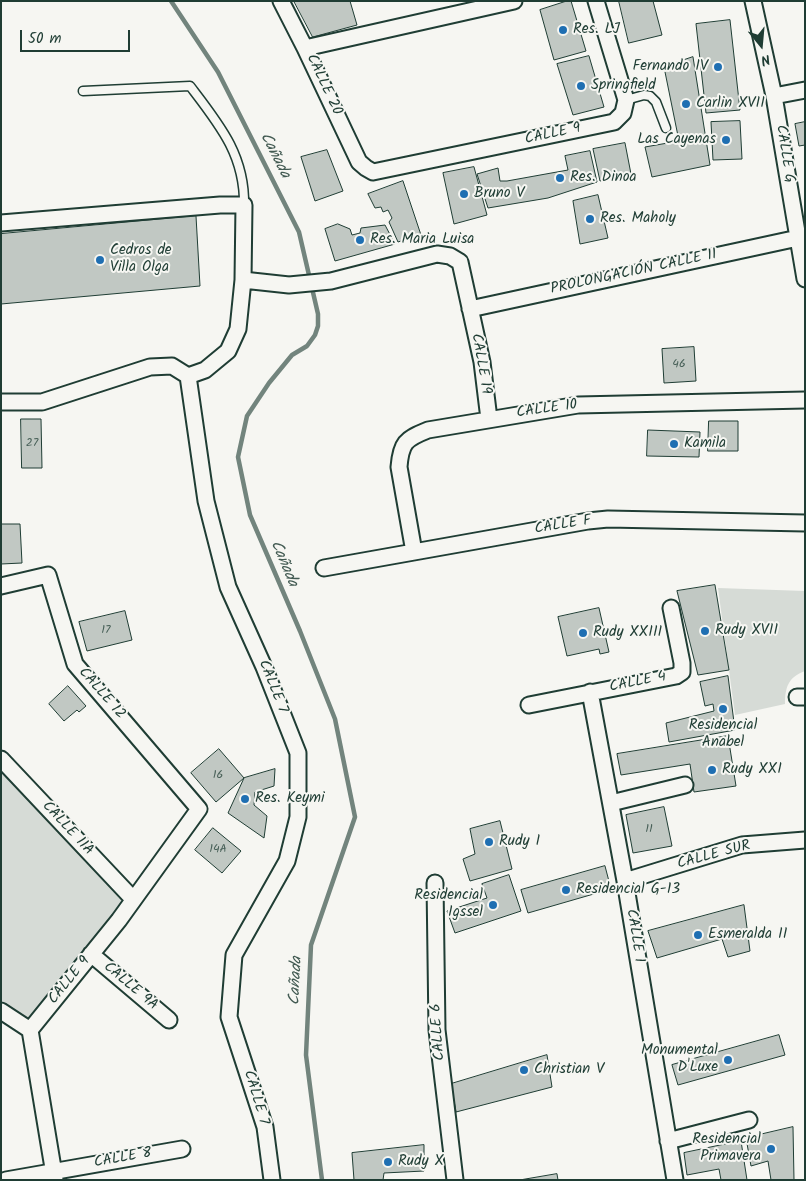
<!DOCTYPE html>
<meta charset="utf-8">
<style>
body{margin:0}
#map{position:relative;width:806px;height:1181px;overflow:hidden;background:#f6f6f2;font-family:Kalam,sans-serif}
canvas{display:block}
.frame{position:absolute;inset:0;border:2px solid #1f3d34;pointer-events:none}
.north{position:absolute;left:736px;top:20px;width:50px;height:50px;-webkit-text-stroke:4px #f6f6f2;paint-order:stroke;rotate:163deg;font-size:14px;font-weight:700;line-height:20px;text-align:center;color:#1f3d34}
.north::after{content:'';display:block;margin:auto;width:18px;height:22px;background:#1f3d34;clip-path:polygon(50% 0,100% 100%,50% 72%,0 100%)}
.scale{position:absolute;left:20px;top:30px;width:110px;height:22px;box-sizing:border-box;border:2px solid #1f3d34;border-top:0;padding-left:6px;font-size:15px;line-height:18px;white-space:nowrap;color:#1f3d34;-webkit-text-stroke:4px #f6f6f2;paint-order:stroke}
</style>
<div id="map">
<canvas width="806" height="1181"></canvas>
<div class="frame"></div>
<div class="north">N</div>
<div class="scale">50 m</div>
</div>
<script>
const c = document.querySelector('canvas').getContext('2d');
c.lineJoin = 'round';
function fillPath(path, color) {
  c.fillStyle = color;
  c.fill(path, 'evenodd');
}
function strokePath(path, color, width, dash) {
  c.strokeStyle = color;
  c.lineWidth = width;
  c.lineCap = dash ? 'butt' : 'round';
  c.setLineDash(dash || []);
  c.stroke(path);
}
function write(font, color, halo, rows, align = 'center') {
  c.font = font + ' Kalam,sans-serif';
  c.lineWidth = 4;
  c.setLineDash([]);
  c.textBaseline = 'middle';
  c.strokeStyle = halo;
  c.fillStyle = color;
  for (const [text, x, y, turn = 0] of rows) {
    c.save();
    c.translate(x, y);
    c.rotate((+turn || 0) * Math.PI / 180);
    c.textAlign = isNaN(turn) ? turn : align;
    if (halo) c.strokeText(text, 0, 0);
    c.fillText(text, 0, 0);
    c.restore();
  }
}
const green = new Path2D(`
 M 718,588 L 805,591 L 805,671 C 788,677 785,688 785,704 L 735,715 Z
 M 1,759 L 133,899 L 30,1030 L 1,1009 Z`);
const stream = new Path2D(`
 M 171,1 L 218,72 L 299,232 L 318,314 L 318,326 L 315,335 L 307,346 L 292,355 L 269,383 L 247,416 L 238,457 L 250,515 L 300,631 L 335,719 L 355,817 L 311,945 L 306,1055 L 322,1180`);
const building = new Path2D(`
 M 294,1 L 350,1 L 357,25 L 313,37 Z
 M 567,1 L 571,1 L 586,51 L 554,60 L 540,10 Z
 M 619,1 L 653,1 L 662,35 L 629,43 Z
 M 730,20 L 740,110 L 706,113 L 696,24 Z
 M 589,56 L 604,107 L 573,115 L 557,64 Z
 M 693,57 L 710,165 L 652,177 L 645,147 L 679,141 L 664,67 Z
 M 740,121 L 742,159 L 713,160 L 711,122 Z
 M 805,122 L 805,145 L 799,146 L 795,124 Z
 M 625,143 L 631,174 L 600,181 L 593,149 Z
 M 327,150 L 343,191 L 315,201 L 301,157 Z
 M 590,151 L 597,182 L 548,198 L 488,208 L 477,174 L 498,168 L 500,181 L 507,181 L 568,170 L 565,156 Z
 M 474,167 L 487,215 L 454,224 L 443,173 Z
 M 403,181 L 422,238 L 411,241 L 410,238 L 398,242 L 389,222 L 392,218 L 388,210 L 383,212 L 381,207 L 375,208 L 368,194 Z
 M 598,195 L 608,238 L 580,244 L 573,201 Z
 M 196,216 L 200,286 L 1,304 L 1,234 Z
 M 338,224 L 350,229 L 352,235 L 360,233 L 361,228 L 385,225 L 395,244 L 335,261 L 325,229 Z
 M 694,347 L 696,381 L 664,383 L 662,349 Z
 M 21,419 L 41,419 L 42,468 L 22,468 Z
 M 709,421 L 738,421 L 738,451 L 708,451 Z
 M 648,430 L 700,432 L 699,457 L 647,456 Z
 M 1,524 L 20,524 L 22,563 L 1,564 Z
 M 715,585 L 729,670 L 698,675 L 677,591 Z
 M 599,608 L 609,652 L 600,654 L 599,649 L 567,656 L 558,617 Z
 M 125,611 L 132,640 L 87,651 L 79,622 Z
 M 728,676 L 735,730 L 669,742 L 666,723 L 714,711 L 713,704 L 705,706 L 700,682 Z
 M 68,686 L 86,706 L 79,712 L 77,710 L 64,721 L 49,704 Z
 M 728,736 L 736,786 L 694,792 L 690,764 L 621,775 L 617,754 Z
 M 219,749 L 244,778 L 216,802 L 191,773 Z
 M 275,769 L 274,786 L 255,792 L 254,805 L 267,816 L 264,838 L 228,813 L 244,778 Z
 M 664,807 L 672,846 L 633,853 L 626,815 Z
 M 500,821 L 512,869 L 470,881 L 463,859 L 475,854 L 470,829 Z
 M 213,828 L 241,851 L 222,873 L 195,850 Z
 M 605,866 L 611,889 L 528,913 L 521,890 Z
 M 509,875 L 521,911 L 455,933 L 447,911 L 487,898 L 482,884 Z
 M 744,905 L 750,951 L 728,957 L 722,939 L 657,958 L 648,931 Z
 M 779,1035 L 785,1055 L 678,1085 L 672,1065 Z
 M 547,1055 L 552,1087 L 456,1112 L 451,1084 Z
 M 793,1127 L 794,1180 L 771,1180 L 768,1161 L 751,1166 L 746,1138 Z
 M 741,1141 L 747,1180 L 721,1180 L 719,1169 L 687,1175 L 684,1153 Z
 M 424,1145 L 424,1171 L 384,1173 L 383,1180 L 354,1180 L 352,1153 Z
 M 557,1174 L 558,1180 L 520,1180 Z`);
const lane = new Path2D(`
 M 83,91 L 190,86 C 219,124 245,155 244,205
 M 626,100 L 644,95 L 650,96 L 656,102 L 666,128`);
const street = new Path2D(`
 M 281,1 L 305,48 L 359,162 L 366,168 L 373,172 L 614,122 L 623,113 L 626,100 L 596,1
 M 753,1 L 774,96 L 805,279
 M 305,48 L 514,1
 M 774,96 L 805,90
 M 1,223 L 220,205 L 244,205 L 243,280 L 238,329 L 228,351 L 205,370 L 188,376
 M 243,280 L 289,285 L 331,281 L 437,254 L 450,256 L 460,262 L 482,362 L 489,419
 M 470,309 L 798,238
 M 1,402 L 42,402 L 150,367 L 172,366 L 188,376 L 206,501 L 228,587 L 264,667 L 298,753 L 298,817 L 287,861 L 234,955 L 229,1017 L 265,1127 L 272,1180
 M 414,552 L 399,467 C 401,443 405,439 428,430 L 578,405 L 805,400
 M 324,568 L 588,521 L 608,519 L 805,523
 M 1,586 L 48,575 L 75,664 L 199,809 L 119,920 L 30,1030 L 55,1180
 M 590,692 L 625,881 L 675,1180
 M 797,697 L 805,697
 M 529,705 L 676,676 L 682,672 L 682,663 L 671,608
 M 1,759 L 133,899
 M 611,803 L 685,785
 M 625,881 L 742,845 L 805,840
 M 435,883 L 437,1030 L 455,1180
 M 91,954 L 169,1020
 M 1,1011 L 30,1030
 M 668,1141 L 749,1120
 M 6,1180 L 182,1149`);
const markers = [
 [563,30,5,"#1f6fb2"],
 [718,67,5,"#1f6fb2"],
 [581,86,5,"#1f6fb2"],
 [686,104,5,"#1f6fb2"],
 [726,140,5,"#1f6fb2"],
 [560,178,5,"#1f6fb2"],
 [464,194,5,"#1f6fb2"],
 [590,219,5,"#1f6fb2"],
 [360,240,5,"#1f6fb2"],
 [100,260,5,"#1f6fb2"],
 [674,444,5,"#1f6fb2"],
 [705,631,5,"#1f6fb2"],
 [583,633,5,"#1f6fb2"],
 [723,709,5,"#1f6fb2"],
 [712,770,5,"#1f6fb2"],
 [245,799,5,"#1f6fb2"],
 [489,842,5,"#1f6fb2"],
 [566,890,5,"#1f6fb2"],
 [493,905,5,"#1f6fb2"],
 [698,935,5,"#1f6fb2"],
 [728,1060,5,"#1f6fb2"],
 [524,1070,5,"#1f6fb2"],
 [771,1149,5,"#1f6fb2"],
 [388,1162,5,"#1f6fb2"]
];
const numberNames = [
 ["46",679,365],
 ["27",32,444],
 ["17",106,631],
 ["16",218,776],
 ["11",649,830],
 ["14A",218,850]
];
const poiNames = [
 ["Res. LJ",573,30],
 ["Fernando IV",708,67,"right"],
 ["Springfield",591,86],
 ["Carlin XVII",696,104],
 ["Las Cayenas",716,140,"right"],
 ["Res. Dinoa",570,178],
 ["Bruno V",474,194],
 ["Res. Maholy",600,219],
 ["Res. Maria Luisa",370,240],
 ["Cedros de",110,251],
 ["Villa Olga",110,268],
 ["Kamila",684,444],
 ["Rudy XVII",715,631],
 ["Rudy XXIII",593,633],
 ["Residencial",723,726,"center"],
 ["Anabel",723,743,"center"],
 ["Rudy XXI",722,770],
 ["Res. Keymi",255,799],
 ["Rudy I",499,842],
 ["Residencial G-13",576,890],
 ["Residencial",483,896,"right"],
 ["Igssel",483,913,"right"],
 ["Esmeralda II",708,935],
 ["Monumental",718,1051,"right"],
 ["D'Luxe",718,1068,"right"],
 ["Christian V",534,1070],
 ["Residencial",761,1140,"right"],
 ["Primavera",761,1157,"right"],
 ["Rudy X",398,1162]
];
const streetNames = [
 ["CALLE 20",323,85,65],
 ["CALLE 9",553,135,-12],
 ["CALLE G",784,154,81],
 ["PROLONGACIÓN CALLE 11",634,273,-12],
 ["CALLE 19",480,364,80],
 ["CALLE 10",547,410,-8],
 ["CALLE F",563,526,-9],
 ["CALLE 4",638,683,-11],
 ["CALLE 7",272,687,68],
 ["CALLE 12",101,694,49],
 ["CALLE 11A",67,829,47],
 ["CALLE SUR",714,856,-15],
 ["CALLE 1",634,936,81],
 ["CALLE 9",70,981,-51],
 ["CALLE 9A",130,987,40],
 ["CALLE 6",439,1032,-94],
 ["CALLE 7",255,1098,73],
 ["CALLE 8",123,1159,-10]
];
const waterNames = [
 ["Cañada",274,156,63],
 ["Cañada",283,564,67],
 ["Cañada",297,981,-87]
];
fillPath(green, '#d6dbd6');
strokePath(stream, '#72847d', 4.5);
fillPath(building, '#c1c8c3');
strokePath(building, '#1f3d34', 1);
strokePath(lane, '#1f3d34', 11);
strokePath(street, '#1f3d34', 19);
strokePath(lane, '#f6f6f2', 8);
strokePath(street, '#f6f6f2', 15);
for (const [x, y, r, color] of markers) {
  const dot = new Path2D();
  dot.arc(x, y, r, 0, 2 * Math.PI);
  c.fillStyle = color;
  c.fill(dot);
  strokePath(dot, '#f6f6f2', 2);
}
write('12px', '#486058', null, numberNames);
write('15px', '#1f3d34', '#f6f6f2', poiNames, 'left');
write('15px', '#1f3d34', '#f6f6f2', streetNames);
write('italic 16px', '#425a52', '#f6f6f2', waterNames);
</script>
